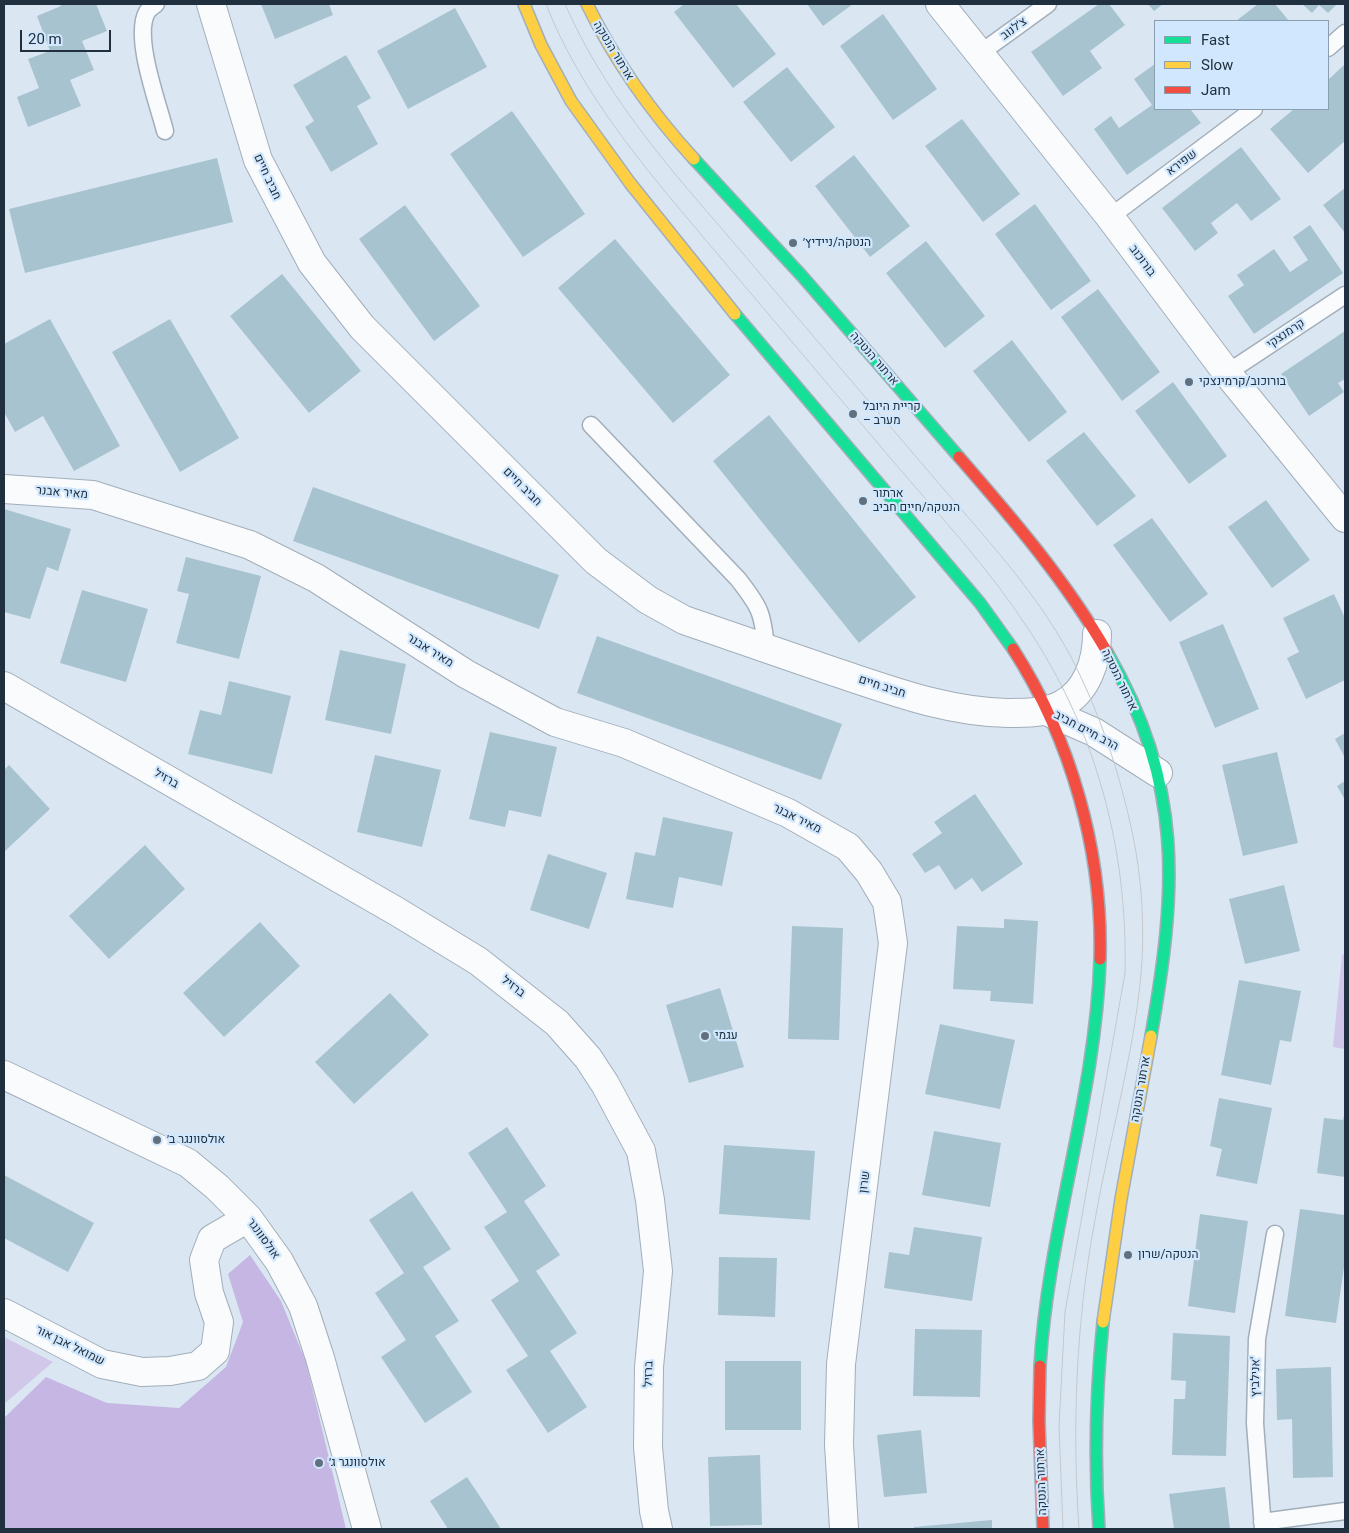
<!DOCTYPE html>
<meta charset="utf-8">
<style>
body{margin:0}
#map{position:relative;width:1349px;height:1533px;overflow:hidden;background:#dae7f2;font-family:Roboto,sans-serif}
canvas{display:block}
.frame{position:absolute;inset:0;border:5px solid #21303e;pointer-events:none}
.legend{position:absolute;left:1154px;top:20px;width:175px;height:90px;box-sizing:border-box;background:#d0e7fd;border:1px solid #8a9eb1;margin:0;padding:6px 9px;list-style:none;font-size:15px;color:#21303e}
.legend li{display:flex;align-items:center;gap:10px;height:25px}
.legend b{width:25px;border:1px solid #8a9eb1}
.scale{position:absolute;left:20px;top:30px;width:91px;height:22px;box-sizing:border-box;border:2px solid #21303e;border-top:0;padding-left:6px;font-size:15px;line-height:18px;white-space:nowrap;color:#21303e;-webkit-text-stroke:4px #d0e7fd;paint-order:stroke}
</style>
<div id="map">
<canvas width="1349" height="1533"></canvas>
<div class="frame"></div>
<ul class="legend">
<li><b style="height:6px;background:#16e098"></b>Fast</li>
<li><b style="height:6px;background:#ffcf43"></b>Slow</li>
<li><b style="height:6px;background:#f24e42"></b>Jam</li>
</ul>
<div class="scale">20 m</div>
</div>
<script>
const c = document.querySelector('canvas').getContext('2d');
c.lineJoin = 'round';
function fillPath(path, color) {
  c.fillStyle = color;
  c.fill(path, 'evenodd');
}
function strokePath(path, color, width, dash) {
  c.strokeStyle = color;
  c.lineWidth = width;
  c.lineCap = dash ? 'butt' : 'round';
  c.setLineDash(dash || []);
  c.stroke(path);
}
function write(font, color, halo, rows, align = 'center') {
  c.font = font + ' Roboto,Heebo,sans-serif';
  c.lineWidth = 4.5;
  c.setLineDash([]);
  c.textBaseline = 'middle';
  c.strokeStyle = halo;
  c.fillStyle = color;
  for (const [text, x, y, turn = 0] of rows) {
    c.save();
    c.translate(x, y);
    c.rotate((+turn || 0) * Math.PI / 180);
    c.textAlign = isNaN(turn) ? turn : align;
    if (halo) c.strokeText(text, 0, 0);
    c.fillText(text, 0, 0);
    c.restore();
  }
}
const green = new Path2D(`
 M 1345,954 L 1345,1049 L 1333,1047 L 1342,955 Z
 M 4,1337 L 53,1362 L 4,1404 Z`);
const forest = new Path2D(`
 M 250,1255 L 281,1301 L 306,1362 L 346,1529 L 4,1529 L 4,1418 L 46,1377 L 107,1403 L 179,1408 L 226,1367 L 243,1322 L 228,1274 Z`);
const building = new Path2D(`
 M 60,4 L 96,4 L 107,31 L 82,41 L 94,70 L 70,80 L 81,106 L 28,127 L 17,97 L 39,88 L 28,59 L 50,51 L 37,16 L 61,6 Z
 M 261,4 L 329,4 L 333,15 L 275,39 Z
 M 684,4 L 736,4 L 776,54 L 733,88 L 674,12 Z
 M 807,4 L 853,4 L 823,26 Z
 M 1099,4 L 1109,4 L 1125,25 L 1090,51 L 1102,68 L 1063,96 L 1031,52 Z
 M 1148,4 L 1163,4 L 1154,11 Z
 M 1258,4 L 1275,4 L 1289,21 L 1236,21 Z
 M 1302,4 L 1337,4 L 1328,13 L 1319,5 L 1312,13 Z
 M 455,8 L 487,67 L 408,109 L 377,51 Z
 M 883,14 L 937,89 L 893,120 L 840,46 Z
 M 346,55 L 371,98 L 357,106 L 378,144 L 331,172 L 305,127 L 314,121 L 293,85 Z
 M 1155,64 L 1155,109 L 1193,109 L 1191,110 L 1201,123 L 1127,175 L 1094,129 L 1111,116 L 1119,128 L 1152,105 L 1134,79 Z
 M 1345,64 L 1345,141 L 1308,173 L 1270,129 L 1294,109 L 1328,109 L 1328,80 Z
 M 787,67 L 835,127 L 791,162 L 743,102 Z
 M 512,111 L 585,214 L 523,257 L 450,154 Z
 M 962,119 L 1020,194 L 983,222 L 925,146 Z
 M 1241,147 L 1281,199 L 1251,221 L 1237,203 L 1211,223 L 1218,233 L 1195,251 L 1162,208 Z
 M 854,155 L 910,226 L 870,257 L 815,186 Z
 M 217,158 L 233,222 L 25,273 L 9,209 Z
 M 1345,188 L 1345,233 L 1323,205 Z
 M 1035,204 L 1091,281 L 1051,310 L 995,234 Z
 M 405,205 L 480,306 L 434,341 L 359,239 Z
 M 1310,225 L 1343,273 L 1254,334 L 1228,296 L 1244,285 L 1237,275 L 1274,249 L 1290,272 L 1308,260 L 1293,237 Z
 M 615,239 L 730,375 L 673,423 L 558,288 Z
 M 926,241 L 985,316 L 945,348 L 886,273 Z
 M 282,274 L 361,371 L 309,413 L 230,316 Z
 M 1098,289 L 1160,372 L 1122,401 L 1061,317 Z
 M 50,319 L 120,446 L 74,471 L 43,416 L 15,432 L 4,412 L 4,344 Z
 M 170,319 L 239,438 L 180,472 L 112,352 Z
 M 1345,331 L 1345,379 L 1338,383 L 1344,392 L 1309,416 L 1281,374 Z
 M 1012,340 L 1067,412 L 1029,442 L 973,371 Z
 M 1173,382 L 1227,456 L 1189,484 L 1135,411 Z
 M 769,415 L 916,597 L 859,643 L 713,461 Z
 M 1084,432 L 1136,496 L 1097,526 L 1046,461 Z
 M 313,487 L 559,575 L 539,629 L 293,541 Z
 M 1266,500 L 1310,560 L 1272,588 L 1228,527 Z
 M 4,509 L 71,529 L 58,571 L 47,567 L 30,619 L 4,612 Z
 M 1152,518 L 1208,594 L 1170,622 L 1113,545 Z
 M 186,557 L 261,576 L 239,659 L 176,643 L 189,594 L 177,591 Z
 M 82,590 L 148,609 L 126,682 L 60,663 Z
 M 1334,594 L 1345,618 L 1345,680 L 1306,699 L 1287,658 L 1299,652 L 1283,618 Z
 M 1223,624 L 1259,709 L 1215,728 L 1179,642 Z
 M 597,636 L 842,724 L 821,780 L 577,693 Z
 M 340,650 L 406,664 L 391,734 L 325,720 Z
 M 229,681 L 291,696 L 272,774 L 188,754 L 200,710 L 221,715 Z
 M 490,732 L 557,747 L 541,817 L 509,810 L 505,827 L 469,819 Z
 M 1345,733 L 1345,758 L 1335,739 Z
 M 1277,752 L 1298,843 L 1243,856 L 1222,765 Z
 M 375,755 L 441,770 L 422,847 L 357,832 Z
 M 9,765 L 50,809 L 4,852 L 4,770 Z
 M 1345,781 L 1345,800 L 1337,786 Z
 M 975,794 L 1023,864 L 982,892 L 972,878 L 955,890 L 939,865 L 925,873 L 912,854 L 942,833 L 934,822 Z
 M 663,817 L 733,832 L 722,886 L 679,877 L 673,908 L 626,899 L 635,852 L 655,856 Z
 M 145,845 L 185,889 L 109,959 L 69,916 Z
 M 548,854 L 607,873 L 589,929 L 530,910 Z
 M 1284,885 L 1300,951 L 1245,964 L 1229,899 Z
 M 1004,919 L 1038,921 L 1033,1004 L 990,1001 L 991,991 L 953,989 L 957,926 L 1004,928 Z
 M 260,922 L 300,966 L 224,1037 L 183,993 Z
 M 792,926 L 843,928 L 839,1040 L 788,1039 Z
 M 1239,980 L 1301,991 L 1291,1042 L 1280,1040 L 1271,1085 L 1221,1075 Z
 M 720,988 L 744,1067 L 689,1083 L 666,1005 Z
 M 390,993 L 429,1035 L 354,1104 L 315,1062 Z
 M 940,1024 L 1015,1040 L 1000,1109 L 925,1094 Z
 M 1219,1098 L 1272,1108 L 1257,1184 L 1216,1176 L 1222,1149 L 1210,1146 Z
 M 1344,1116 L 1345,1177 L 1317,1173 L 1324,1118 L 1343,1120 Z
 M 507,1127 L 546,1186 L 524,1201 L 560,1255 L 536,1271 L 577,1333 L 550,1351 L 587,1407 L 548,1433 L 506,1370 L 528,1356 L 491,1300 L 519,1281 L 484,1227 L 507,1212 L 468,1153 Z
 M 934,1131 L 1001,1143 L 990,1207 L 922,1195 Z
 M 724,1145 L 815,1151 L 810,1220 L 719,1214 Z
 M 4,1175 L 94,1223 L 68,1272 L 4,1238 Z
 M 412,1191 L 451,1249 L 423,1267 L 459,1321 L 435,1336 L 472,1392 L 425,1423 L 381,1357 L 406,1340 L 375,1293 L 404,1273 L 369,1220 Z
 M 1300,1209 L 1345,1215 L 1345,1260 L 1336,1323 L 1285,1316 Z
 M 1200,1214 L 1248,1221 L 1235,1313 L 1188,1306 Z
 M 914,1227 L 982,1237 L 972,1301 L 884,1288 L 889,1252 L 909,1255 Z
 M 719,1257 L 777,1258 L 775,1317 L 718,1315 Z
 M 915,1329 L 982,1330 L 980,1397 L 913,1396 Z
 M 1173,1333 L 1230,1336 L 1226,1456 L 1172,1455 L 1174,1399 L 1185,1399 L 1186,1381 L 1171,1380 Z
 M 725,1361 L 801,1361 L 801,1430 L 725,1430 Z
 M 1331,1367 L 1333,1477 L 1293,1478 L 1292,1419 L 1277,1420 L 1276,1369 Z
 M 921,1430 L 927,1493 L 884,1497 L 877,1435 Z
 M 760,1455 L 762,1525 L 710,1526 L 708,1457 Z
 M 467,1477 L 483,1501 L 501,1529 L 448,1529 L 430,1501 Z
 M 1225,1487 L 1230,1529 L 1174,1529 L 1169,1494 Z
 M 992,1520 L 992,1529 L 914,1529 L 914,1527 Z`);
const lane = new Path2D(`
 M 156,4 C 153,6 149,9 147,12 C 133,37 158,103 165,131
 M 1328,48 L 1345,33
 M 979,54 L 1048,4
 M 1110,217 L 1254,109
 M 1227,373 L 1345,295
 M 591,425 L 738,579 C 760,607 763,613 766,649
 M 1262,1522 L 1345,1511
 M 1263,1529 L 1255,1423 L 1257,1339 L 1275,1234`);
const street = new Path2D(`
 M 211,4 L 258,160 L 312,263 L 362,327 L 596,561 L 648,600 L 684,620 C 733,637 782,654 832,671 C 890,690 946,712 1008,713 C 1026,713 1045,713 1061,705 C 1087,692 1097,661 1097,634
 M 940,4 L 1110,217 L 1227,373 L 1345,518
 M 4,489 L 93,495 L 250,545 L 316,578 L 466,674 L 555,722 L 624,743 L 788,813 L 848,847 L 869,872 L 887,902 L 893,943 L 841,1364 L 839,1444 L 844,1529
 M 4,686 L 396,911 L 478,961 L 557,1023 L 588,1058 L 605,1084 L 641,1151 L 650,1200 L 658,1271 L 649,1367 L 648,1447 L 654,1511 L 658,1529
 M 1046,711 L 1094,732 L 1158,773
 M 4,1075 L 188,1163 L 217,1187 L 248,1218 L 279,1261 L 303,1306 L 320,1358 L 367,1529
 M 4,1313 L 102,1364 L 142,1372 L 170,1371 L 198,1366 L 215,1351 L 219,1322 L 209,1293 L 204,1260 L 212,1239 L 248,1218`);
const fast = new Path2D(`
 M 694,159 L 802,276 L 959,457
 M 735,314 L 980,603 L 1013,649
 M 1107,652 C 1184,786 1177,889 1151,1036
 M 1040,1366 C 1048,1229 1096,1096 1100,959
 M 1099,1529 C 1094,1459 1096,1391 1103,1322`);
const slow = new Path2D(`
 M 524,4 L 541,45 L 571,101 L 630,183 L 735,314
 M 587,4 C 615,61 651,112 694,159
 M 1103,1322 L 1121,1199 L 1151,1036`);
const jam = new Path2D(`
 M 959,457 C 1013,519 1066,581 1107,652
 M 1013,649 C 1071,739 1103,852 1100,959
 M 1040,1366 L 1039,1421 L 1043,1529`);
const tram = new Path2D(`
 M 546,4 C 580,92 644,167 704,238 C 767,312 829,386 892,460 C 938,514 988,567 1027,627 C 1096,730 1128,849 1125,973 L 1065,1312 L 1059,1426 L 1063,1529
 M 565,4 C 602,89 662,160 722,229 C 791,310 860,391 929,472 C 979,531 1035,589 1071,657 C 1100,713 1120,774 1133,836 C 1142,880 1145,929 1141,974 C 1134,1054 1109,1140 1095,1220 C 1076,1321 1072,1426 1079,1529`);
const markers = [
 [793,243,5,"#62707d"],
 [1189,382,5,"#62707d"],
 [853,414,5,"#62707d"],
 [863,501,5,"#62707d"],
 [705,1036,5,"#62707d"],
 [157,1140,5,"#62707d"],
 [1128,1255,5,"#62707d"],
 [319,1463,5,"#62707d"]
];
const streetNames = [
 ["צ׳לנוב",1014,29,-36],
 ["ארתור הנטקה",613,51,59],
 ["שפירא",1182,163,-37],
 ["חביב חיים",267,177,65],
 ["בורוכוב",1142,261,53],
 ["קרמנצקי",1286,334,-34],
 ["ארתור הנטקה",874,359,49],
 ["חביב חיים",522,487,45],
 ["מאיר אבנר",62,493,5],
 ["מאיר אבנר",430,651,32],
 ["ארתור הנטקה",1119,680,64],
 ["חביב חיים",882,687,18],
 ["הרב חיים חביב",1086,731,28],
 ["ברזיל",166,779,30],
 ["מאיר אבנר",797,819,26],
 ["ברזיל",513,987,38],
 ["ארתור הנטקה",1141,1089,-80],
 ["שרון",865,1182,-83],
 ["אולסוונגר",263,1239,54],
 ["שמואל אבן אור",70,1346,26],
 ["ברזיל",649,1374,-88],
 ["אנילביץ'",1256,1377,-89],
 ["ארתור הנטקה",1042,1482,-92]
];
const poiNames = [
 ["הנטקה/ניידיץ׳",803,243],
 ["בורוכוב/קרמינצקי",1199,382],
 ["קריית היובל",863,407],
 ["– מערב",863,421],
 ["ארתור",873,494],
 ["הנטקה/חיים חביב",873,508],
 ["עגמי",715,1036],
 ["אולסוונגר ב׳",167,1140],
 ["הנטקה/שרון",1138,1255],
 ["אולסוונגר ג׳",329,1463]
];
fillPath(green, '#d0c7e9');
fillPath(forest, '#c5b6e4');
fillPath(building, '#a8c3d0');
strokePath(lane, '#a2aeba', 19);
strokePath(street, '#a2aeba', 30);
strokePath(fast, '#a2aeba', 14);
strokePath(slow, '#a2aeba', 14);
strokePath(jam, '#a2aeba', 14);
strokePath(lane, '#f9fbfd', 16);
strokePath(street, '#f9fbfd', 28);
strokePath(fast, '#16e098', 11);
strokePath(slow, '#ffcf43', 11);
strokePath(jam, '#f24e42', 11);
strokePath(tram, '#c5c8cc', 1);
for (const [x, y, r, color] of markers) {
  const dot = new Path2D();
  dot.arc(x, y, r, 0, 2 * Math.PI);
  c.fillStyle = color;
  c.fill(dot);
  strokePath(dot, '#d0e7fd', 2);
}
write('12px', '#21303e', '#d0e7fd', streetNames);
write('12px', '#21303e', '#d0e7fd', poiNames, 'left');
</script>
